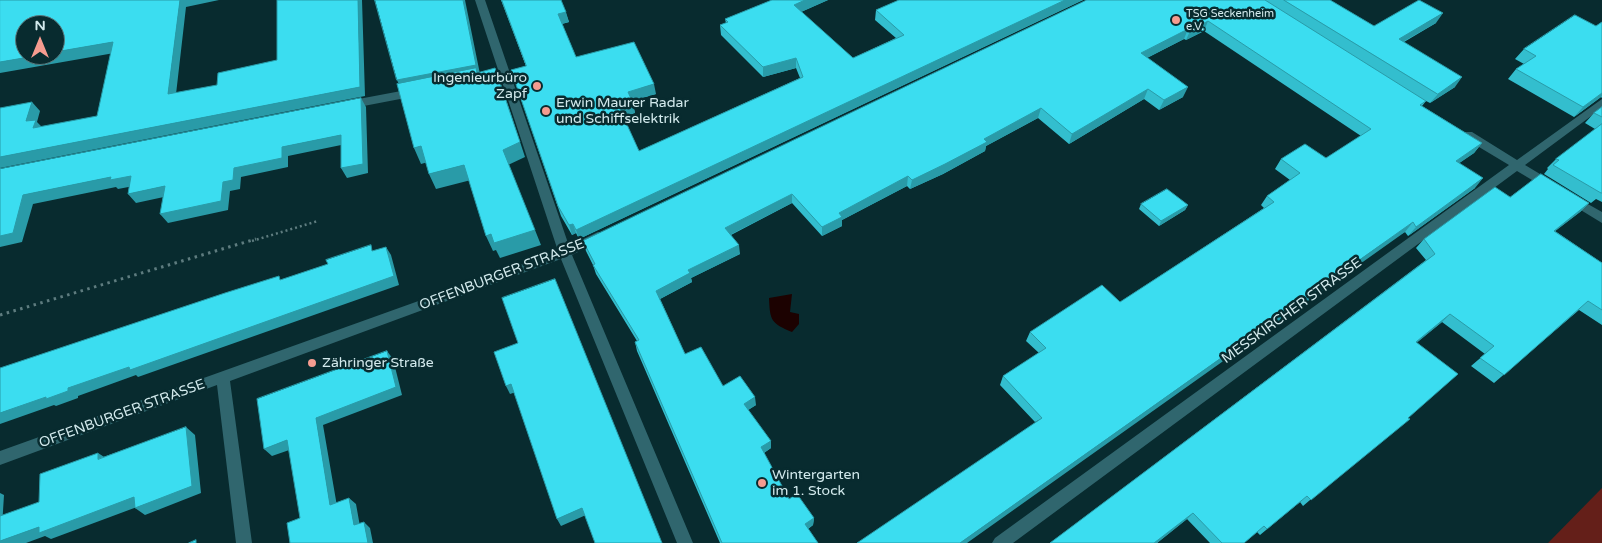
<!DOCTYPE html>
<meta charset="utf-8">
<style>
body{margin:0}
#map{position:relative;width:1602px;height:543px;overflow:hidden;background:#082b2f;font-family:"Varela Round",sans-serif}
canvas{display:block}
.north{position:absolute;left:15px;top:15px;width:50px;height:50px;box-sizing:border-box;background:#082b2f;border:1px solid #59777b;border-radius:50%;rotate:0deg;font-size:14px;font-weight:700;line-height:20px;text-align:center;color:#d3eaed}
.north::after{content:'';display:block;margin:auto;width:18px;height:22px;background:#f59c90;clip-path:polygon(50% 0,100% 100%,50% 72%,0 100%)}
</style>
<div id="map">
<canvas width="1602" height="543"></canvas>
<div class="north">N</div>
</div>
<script>
const c = document.querySelector('canvas').getContext('2d');
c.lineJoin = 'round';
function fillPath(path, color) {
  c.fillStyle = color;
  c.fill(path, 'evenodd');
}
function strokePath(path, color, width, dash) {
  c.strokeStyle = color;
  c.lineWidth = width;
  c.lineCap = dash ? 'butt' : 'round';
  c.setLineDash(dash || []);
  c.stroke(path);
}
function write(font, color, halo, rows, align = 'center') {
  c.font = font + ' "Varela Round",sans-serif';
  c.lineWidth = 5;
  c.setLineDash([]);
  c.textBaseline = 'middle';
  c.strokeStyle = halo;
  c.fillStyle = color;
  for (const [text, x, y, turn = 0] of rows) {
    c.save();
    c.translate(x, y);
    c.rotate((+turn || 0) * Math.PI / 180);
    c.textAlign = isNaN(turn) ? turn : align;
    if (halo) c.strokeText(text, 0, 0);
    c.fillText(text, 0, 0);
    c.restore();
  }
}
const green = new Path2D(`
 M 1602,488 L 1602,543 L 1548,543 Z`);
const water = new Path2D(`
 M 792,294 L 790,312 L 799,314 L 799,324 L 792,332 C 771,323 770,321 769,298 Z`);
const pathFar1 = new Path2D(`
 M 252,241 L 318,221`);
const path = new Path2D(`
 M 0,315 L 256,239`);
const minor = new Path2D(`
 M 475,0 L 485,0 L 569,246 L 598,232 L 602,234 L 604,237 L 602,240 L 572,255 L 693,543 L 677,543 L 561,259 L 230,381 L 252,543 L 236,543 L 217,385 L 0,465 L 0,451 L 558,251 Z
 M 417,88 L 421,89 L 422,92 L 421,95 L 348,109 L 343,105 L 348,101 Z
 M 1602,99 L 1602,108 L 1525,165 L 1555,183 L 1557,186 L 1555,189 L 1547,189 L 1517,171 L 1013,543 L 992,543 L 995,538 L 1509,165 L 1464,138 L 1462,135 L 1464,132 L 1472,132 L 1517,160 Z
 M 1570,194 L 1602,212 L 1602,223 L 1566,201 L 1564,198 L 1566,195 Z`);
const wall = new Path2D(`
 M 501,0 L 561,0 L 569,22 L 562,24 L 576,57 L 656,94 L 632,101 L 635,113 L 623,117 L 639,151 L 800,78 L 796,68 L 763,77 L 721,35 L 720,25 L 726,23 L 725,19 L 772,0 L 828,0 L 801,12 L 853,58 L 896,38 L 875,20 L 876,10 L 899,0 L 1083,0 L 579,239 L 576,233 L 572,235 L 561,216 L 511,70 L 526,66 Z
 M 1087,0 L 1330,0 L 1374,26 L 1436,23 L 1404,42 L 1455,87 L 1430,103 L 1426,101 L 1422,106 L 1482,143 L 1474,153 L 1459,163 L 1475,188 L 1408,236 L 1405,232 L 1035,422 L 1000,385 L 1003,376 L 1039,353 L 1026,341 L 1030,332 L 1120,302 L 1264,208 L 1261,205 L 1267,196 L 1290,180 L 1275,169 L 1281,159 L 1326,158 L 1361,136 L 1204,31 L 1186,40 L 1184,39 L 1147,58 L 1183,97 L 1159,110 L 1144,99 L 1069,144 L 1038,118 L 986,146 L 985,151 L 943,174 L 910,189 L 907,186 L 842,220 L 842,226 L 822,236 L 792,203 L 731,235 L 740,254 L 691,278 L 692,282 L 660,299 L 685,354 L 723,386 L 756,405 L 748,410 L 771,448 L 764,453 L 789,499 L 814,518 L 813,525 L 808,529 L 818,543 L 720,543 L 637,351 L 635,342 L 637,341 L 596,274 L 593,265 L 586,251 L 583,241 Z
 M 1602,22 L 1602,98 L 1601,97 L 1574,117 L 1508,79 L 1516,69 L 1524,64 L 1515,59 L 1524,49 L 1596,26 Z
 M 1602,107 L 1602,202 L 1596,199 L 1591,203 L 1544,174 L 1548,169 L 1547,168 L 1556,159 L 1595,129 L 1585,123 L 1594,113 Z
 M 1510,197 L 1589,203 L 1580,212 L 1555,231 L 1602,263 L 1602,325 L 1579,310 L 1494,383 L 1471,366 L 1485,354 L 1442,322 L 1416,343 L 1458,374 L 1303,506 L 1300,502 L 1260,535 L 1257,532 L 1244,543 L 1210,543 L 1187,519 L 1157,543 L 1050,543 L 1426,260 L 1416,248 L 1424,239 Z
 M 1141,204 L 1188,205 L 1185,210 L 1159,226 L 1139,209 Z`);
const shadedWall = new Path2D(`
 M 180,0 L 219,0 L 186,7 L 175,103 L 168,94 Z
 M 358,0 L 362,0 L 365,96 L 0,168 L 0,157 L 360,87 Z
 M 463,0 L 465,0 L 480,74 L 401,89 L 397,80 Z
 M 805,0 L 828,0 L 794,15 L 794,5 Z
 M 1065,0 L 1083,0 L 579,239 L 576,230 Z
 M 566,12 L 569,22 L 561,24 L 558,14 Z
 M 1443,13 L 1436,23 L 1392,48 L 1399,39 Z
 M 1208,21 L 1204,31 L 1186,40 L 1190,31 Z
 M 1188,29 L 1184,39 L 1137,63 L 1141,53 Z
 M 113,42 L 120,52 L 0,73 L 0,62 L 41,55 L 55,55 L 55,52 Z
 M 796,58 L 796,68 L 763,77 L 763,67 Z
 M 1462,77 L 1455,87 L 1430,103 L 1438,94 Z
 M 501,84 L 525,157 L 508,165 L 503,150 Z
 M 654,84 L 656,94 L 630,101 L 628,92 Z
 M 1188,87 L 1183,97 L 1159,110 L 1164,100 Z
 M 1148,89 L 1144,99 L 1069,144 L 1072,134 Z
 M 1602,93 L 1602,96 L 1601,97 L 1574,117 L 1583,107 Z
 M 361,98 L 366,107 L 368,173 L 347,178 L 341,168 Z
 M 32,102 L 40,111 L 37,122 L 44,129 L 42,138 L 26,121 Z
 M 633,103 L 635,113 L 621,117 L 619,107 Z
 M 1041,108 L 1038,118 L 986,146 L 985,151 L 943,174 L 910,189 L 912,180 L 984,139 Z
 M 341,135 L 346,144 L 288,156 L 288,167 L 241,177 L 240,189 L 230,191 L 228,210 L 168,223 L 160,214 L 223,182 L 234,168 L 282,147 Z
 M 1482,143 L 1474,153 L 1448,171 L 1456,161 Z
 M 421,146 L 428,162 L 421,164 L 414,148 Z
 M 464,165 L 471,180 L 436,189 L 429,174 Z
 M 131,176 L 139,185 L 118,189 L 116,187 L 33,204 L 22,242 L 0,247 L 0,236 L 23,195 L 111,177 Z
 M 908,176 L 907,186 L 842,220 L 842,226 L 822,236 L 822,227 L 839,213 Z
 M 1483,178 L 1475,188 L 1408,236 L 1416,227 Z
 M 165,186 L 173,195 L 136,203 L 128,194 Z
 M 792,194 L 792,203 L 726,237 L 725,228 Z
 M 1589,203 L 1580,212 L 1545,239 L 1554,231 Z
 M 1188,205 L 1185,210 L 1159,226 L 1161,221 Z
 M 1413,222 L 1405,232 L 967,543 L 960,543 Z
 M 573,224 L 576,233 L 572,235 L 569,225 Z
 M 535,230 L 541,245 L 500,258 L 496,250 L 493,251 L 486,236 L 491,234 Z
 M 739,245 L 740,254 L 691,278 L 692,282 L 658,300 L 656,291 L 688,270 Z
 M 386,247 L 391,255 L 399,285 L 138,377 L 136,375 L 78,396 L 78,398 L 56,406 L 54,405 L 0,424 L 0,413 L 68,388 Z
 M 1450,314 L 1442,322 L 1408,350 L 1416,342 Z
 M 387,351 L 393,359 L 402,395 L 323,425 L 338,512 L 330,505 L 316,418 Z
 M 511,384 L 516,392 L 510,394 L 506,386 Z
 M 755,397 L 756,405 L 745,412 L 744,404 Z
 M 186,427 L 195,435 L 201,493 L 145,515 L 135,508 Z
 M 287,440 L 295,448 L 272,456 L 264,449 Z
 M 771,441 L 771,448 L 762,454 L 761,447 Z
 M 98,453 L 109,460 L 98,459 Z
 M 0,493 L 4,495 L 2,527 L 0,526 Z
 M 134,497 L 145,504 L 51,539 L 45,536 L 26,543 L 0,543 L 0,541 L 39,527 Z
 M 349,498 L 356,504 L 361,532 L 354,525 Z
 M 582,508 L 586,515 L 561,526 L 557,519 Z
 M 1193,513 L 1187,519 L 1157,543 L 1154,543 Z
 M 814,518 L 813,525 L 805,531 L 805,524 Z
 M 364,522 L 370,528 L 373,543 L 368,543 Z`);
const building = new Path2D(`
 M 0,0 L 180,0 L 168,94 L 217,85 L 218,73 L 277,60 L 277,0 L 358,0 L 360,87 L 0,157 L 0,108 L 32,102 L 26,121 L 36,120 L 33,128 L 97,116 L 113,42 L 55,52 L 55,25 L 25,25 L 25,55 L 41,55 L 0,62 Z
 M 375,0 L 463,0 L 476,65 L 397,80 Z
 M 502,0 L 561,0 L 566,12 L 558,14 L 576,57 L 634,42 L 654,84 L 628,92 L 633,103 L 619,107 L 639,151 L 803,77 L 796,58 L 763,67 L 720,25 L 728,22 L 725,19 L 772,0 L 805,0 L 794,5 L 853,58 L 904,35 L 876,10 L 899,0 L 1065,0 L 576,230 L 573,224 L 569,225 L 558,206 L 511,70 L 526,66 Z
 M 1087,0 L 1265,0 L 1426,101 L 1420,105 L 1482,143 L 1456,161 L 1483,178 L 1416,227 L 1413,222 L 960,543 L 857,543 L 1042,418 L 1003,376 L 1046,348 L 1030,332 L 1102,285 L 1120,302 L 1274,202 L 1267,196 L 1300,173 L 1281,159 L 1305,144 L 1326,158 L 1371,129 L 1208,21 L 1190,31 L 1188,29 L 1141,53 L 1188,87 L 1164,100 L 1148,89 L 1072,134 L 1041,108 L 984,139 L 987,142 L 945,164 L 912,180 L 908,176 L 839,213 L 842,217 L 822,227 L 792,194 L 725,228 L 739,245 L 688,270 L 690,273 L 656,291 L 685,354 L 701,347 L 723,386 L 740,376 L 755,397 L 744,404 L 771,441 L 761,447 L 789,499 L 797,494 L 814,518 L 805,524 L 818,543 L 722,543 L 635,342 L 639,340 L 593,265 L 595,264 L 583,241 Z
 M 1284,0 L 1330,0 L 1374,26 L 1419,0 L 1443,13 L 1399,39 L 1462,77 L 1438,94 Z
 M 1575,15 L 1596,26 L 1602,22 L 1602,93 L 1583,107 L 1516,69 L 1536,56 L 1524,49 Z
 M 476,68 L 477,73 L 495,68 L 520,142 L 503,150 L 535,230 L 494,243 L 491,234 L 486,236 L 464,165 L 429,174 L 421,146 L 414,148 L 397,84 Z
 M 361,98 L 363,164 L 341,168 L 341,135 L 282,147 L 282,158 L 234,168 L 233,180 L 223,182 L 221,201 L 160,214 L 165,186 L 128,194 L 131,176 L 110,180 L 111,177 L 23,195 L 13,233 L 0,236 L 0,169 Z
 M 1602,107 L 1602,117 L 1594,113 Z
 M 1602,124 L 1602,193 L 1601,193 L 1553,165 L 1559,160 L 1556,159 Z
 M 1541,174 L 1589,203 L 1554,231 L 1602,263 L 1602,310 L 1588,301 L 1504,375 L 1480,358 L 1494,346 L 1450,314 L 1416,342 L 1458,374 L 1408,418 L 1410,419 L 1311,500 L 1307,496 L 1267,529 L 1264,526 L 1244,543 L 1222,543 L 1193,513 L 1154,543 L 1050,543 L 1435,254 L 1424,239 L 1495,187 L 1510,197 Z
 M 1167,189 L 1188,205 L 1161,221 L 1141,204 Z
 M 371,245 L 372,251 L 386,247 L 394,276 L 130,370 L 129,367 L 68,388 L 68,391 L 46,399 L 46,397 L 0,413 L 0,368 L 225,293 L 279,276 L 280,280 L 328,264 L 326,260 Z
 M 555,279 L 662,543 L 595,543 L 582,508 L 557,519 L 511,384 L 506,386 L 494,352 L 518,343 L 502,298 Z
 M 387,351 L 396,387 L 316,418 L 330,505 L 349,498 L 354,525 L 364,522 L 368,543 L 290,543 L 287,523 L 300,518 L 287,440 L 264,449 L 257,399 Z
 M 186,427 L 192,486 L 135,508 L 134,497 L 39,533 L 39,527 L 0,541 L 0,516 L 39,502 L 40,474 L 98,453 L 98,459 Z
 M 196,540 L 196,543 L 189,543 Z`);
const markers = [
 [1176,20,5,"#f59c90"],
 [537,86,5,"#f59c90"],
 [546,111,5,"#f59c90"],
 [312,363,5,"#f59c90"],
 [762,483,5,"#f59c90"]
];
const farPoinames = [
 ["TSG Seckenheim",1186,14],
 ["e.V.",1186,27]
];
const poiNames = [
 ["Ingenieurbüro",527,78,"right"],
 ["Zapf",527,94,"right"],
 ["Erwin Maurer Radar",556,103],
 ["und Schiffselektrik",556,119],
 ["Zähringer Straße",322,363],
 ["Wintergarten",772,475],
 ["im 1. Stock",772,491]
];
const streetNames = [
 ["OFFENBURGER STRASSE",502,275,-21],
 ["MESSKIRCHER STRASSE",1292,311,-36],
 ["OFFENBURGER STRASSE",122,414,-20]
];
fillPath(green, '#641f19');
fillPath(water, '#1c0201');
strokePath(pathFar1, '#5e7c7f', 2.5, [2, 3]);
strokePath(path, '#5e7c7f', 3, [2.5, 4.5]);
fillPath(minor, '#30666e');
fillPath(wall, '#33bece');
fillPath(shadedWall, '#299ba8');
fillPath(building, '#3bddf0');
strokePath(building, '#299ba8', 1);
for (const [x, y, r, color] of markers) {
  const dot = new Path2D();
  dot.arc(x, y, r, 0, 2 * Math.PI);
  c.fillStyle = color;
  c.fill(dot);
  strokePath(dot, '#082b2f', 2);
}
write('11px', '#d3eaed', '#082b2f', farPoinames, 'left');
write('14px', '#d3eaed', '#082b2f', poiNames, 'left');
write('14px', '#d3eaed', '#082b2f', streetNames);
</script>
